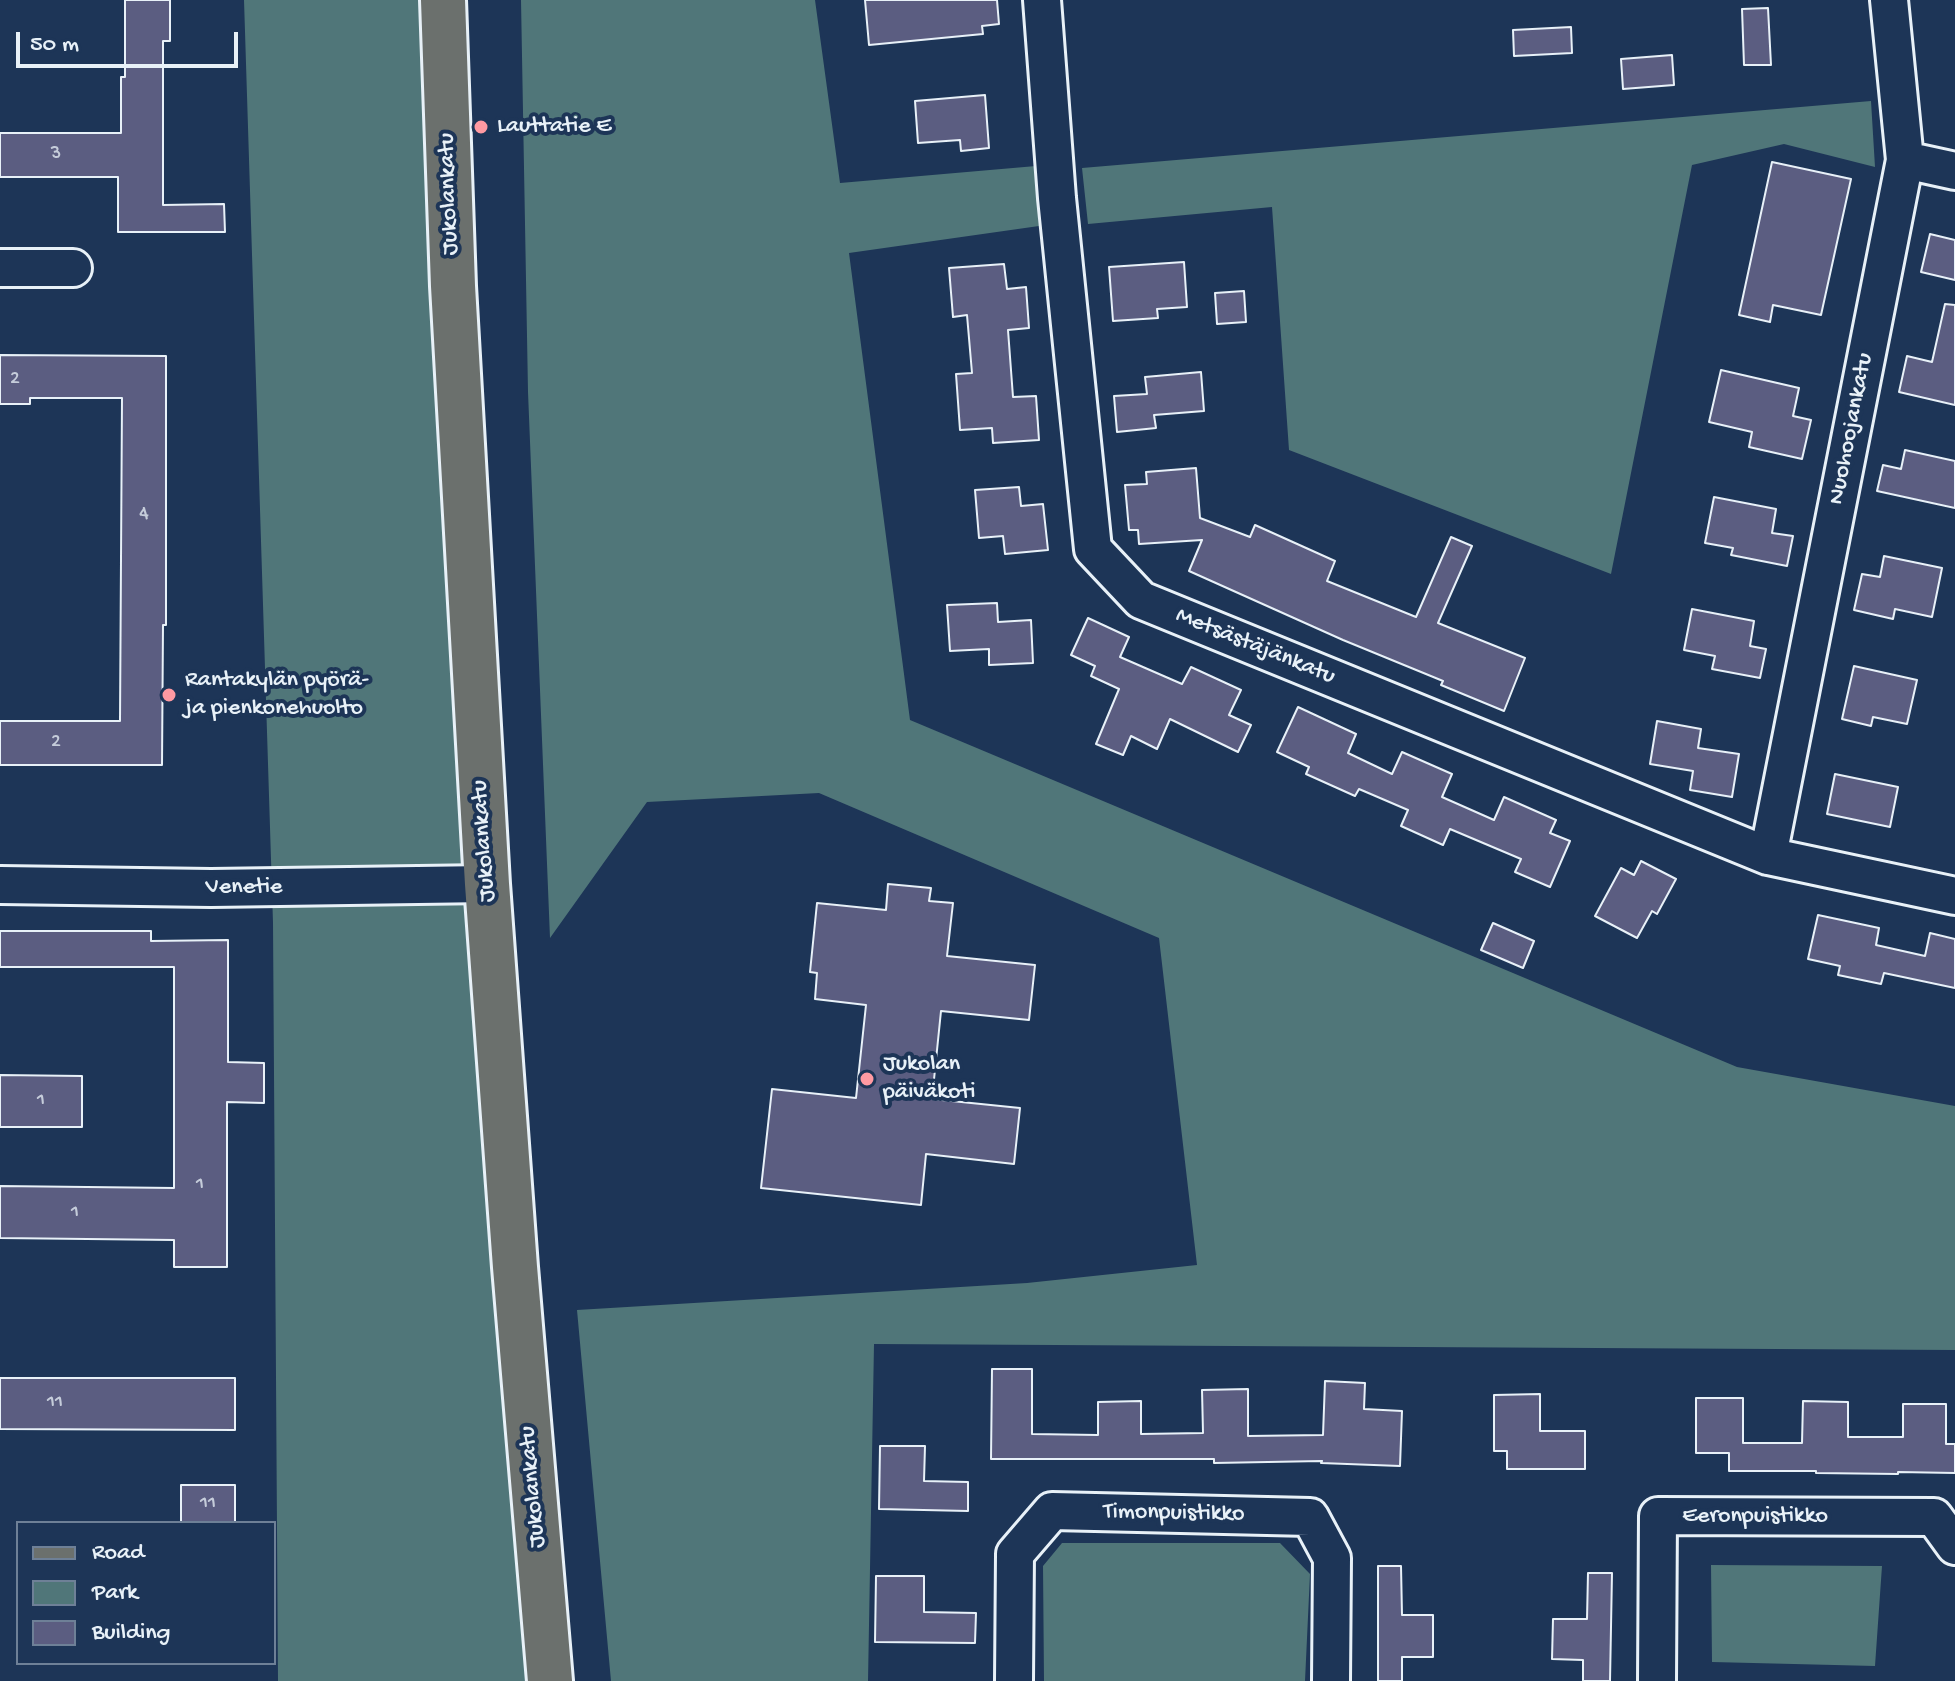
<!DOCTYPE html>
<meta charset="utf-8">
<style>
body{margin:0}
#map{position:relative;width:1955px;height:1681px;overflow:hidden;background:#1d3557;font-family:"Gochi Hand",sans-serif}
canvas{display:block}
.legend{position:absolute;left:16px;top:1521px;width:260px;height:144px;box-sizing:border-box;background:#1d3557;border:2px solid #6e8097;margin:0;padding:10px 14px;list-style:none;font-size:24px;color:#e8f1f8}
.legend li{display:flex;align-items:center;gap:16px;height:40px}
.legend b{width:40px;border:2px solid #6e8097}
.scale{position:absolute;left:16px;top:32px;width:222px;height:36px;box-sizing:border-box;border:4px solid #e8f1f8;border-top:0;padding-left:10px;font-size:24px;line-height:28px;white-space:nowrap;color:#e8f1f8;-webkit-text-stroke:6px #1d3557;paint-order:stroke}
</style>
<div id="map">
<canvas width="1955" height="1681"></canvas>
<ul class="legend">
<li><b style="height:10px;background:#6b706d"></b>Road</li>
<li><b style="height:22px;background:#507679"></b>Park</li>
<li><b style="height:22px;background:#5b5d81"></b>Building</li>
</ul>
<div class="scale">50 m</div>
</div>
<script>
const c = document.querySelector('canvas').getContext('2d');
c.lineJoin = 'round';
function fillPath(path, color) {
  c.fillStyle = color;
  c.fill(path, 'evenodd');
}
function strokePath(path, color, width, dash) {
  c.strokeStyle = color;
  c.lineWidth = width;
  c.lineCap = dash ? 'butt' : 'round';
  c.setLineDash(dash || []);
  c.stroke(path);
}
function write(font, color, halo, rows, align = 'center') {
  c.font = font + ' "Gochi Hand",sans-serif';
  c.lineWidth = 8;
  c.setLineDash([]);
  c.textBaseline = 'middle';
  c.strokeStyle = halo;
  c.fillStyle = color;
  for (const [text, x, y, turn = 0] of rows) {
    c.save();
    c.translate(x, y);
    c.rotate((+turn || 0) * Math.PI / 180);
    c.textAlign = isNaN(turn) ? turn : align;
    if (halo) c.strokeText(text, 0, 0);
    c.fillText(text, 0, 0);
    c.restore();
  }
}
const green = new Path2D(`
 M 244,0 L 432,0 L 537,1681 L 278,1681 L 273,923 Z
 M 521,0 L 815,0 L 840,183 L 1036,166 L 1039,226 L 849,253 L 910,720 L 1737,1067 L 1955,1106 L 1955,1350 L 874,1344 L 868,1681 L 611,1681 L 577,1310 L 1027,1283 L 1197,1265 L 1159,938 L 819,793 L 647,802 L 550,938 L 528,392 Z
 M 1871,101 L 1875,167 L 1784,144 L 1692,165 L 1611,574 L 1289,450 L 1272,207 L 1088,224 L 1082,168 Z
 M 1062,1543 L 1280,1543 L 1310,1574 L 1305,1681 L 1044,1681 L 1043,1566 Z
 M 1711,1565 L 1882,1566 L 1875,1666 L 1712,1662 Z`);
const building = new Path2D(`
 M 125,0 L 170,0 L 170,41 L 163,41 L 163,205 L 224,204 L 225,232 L 118,232 L 118,177 L 0,177 L 0,133 L 121,133 L 121,77 L 125,77 Z
 M 865,0 L 997,0 L 999,24 L 982,26 L 983,34 L 869,45 Z
 M 1768,8 L 1771,65 L 1744,65 L 1742,9 Z
 M 1571,27 L 1572,53 L 1514,56 L 1513,30 Z
 M 1672,55 L 1674,85 L 1623,89 L 1621,59 Z
 M 985,95 L 989,148 L 961,151 L 960,140 L 918,143 L 915,101 Z
 M 1772,162 L 1851,179 L 1821,315 L 1773,305 L 1770,322 L 1739,315 Z
 M 1930,234 L 1955,240 L 1955,280 L 1921,272 Z
 M 1184,262 L 1187,307 L 1157,309 L 1158,318 L 1113,321 L 1109,267 Z
 M 1004,264 L 1007,289 L 1026,287 L 1029,328 L 1008,330 L 1013,397 L 1036,396 L 1039,440 L 993,443 L 992,428 L 960,430 L 956,374 L 972,373 L 967,315 L 953,317 L 949,268 Z
 M 1244,291 L 1246,322 L 1217,324 L 1215,293 Z
 M 1945,304 L 1955,305 L 1955,405 L 1899,392 L 1907,356 L 1932,362 Z
 M 0,355 L 166,356 L 166,625 L 163,625 L 162,765 L 0,765 L 0,721 L 120,721 L 122,398 L 30,398 L 30,404 L 0,404 Z
 M 1721,370 L 1799,388 L 1793,416 L 1811,420 L 1802,459 L 1749,447 L 1752,432 L 1709,422 Z
 M 1201,372 L 1204,411 L 1154,415 L 1156,428 L 1117,432 L 1114,396 L 1147,394 L 1145,377 Z
 M 1905,450 L 1955,461 L 1955,508 L 1877,491 L 1883,465 L 1901,469 Z
 M 1196,468 L 1200,518 L 1250,537 L 1255,525 L 1335,561 L 1327,581 L 1416,617 L 1451,537 L 1472,546 L 1438,623 L 1525,658 L 1504,711 L 1441,685 L 1443,681 L 1343,640 L 1189,571 L 1202,540 L 1139,544 L 1138,530 L 1129,530 L 1125,485 L 1147,484 L 1146,472 Z
 M 1019,487 L 1021,506 L 1043,504 L 1048,550 L 1005,554 L 1003,536 L 979,538 L 975,490 Z
 M 1714,497 L 1776,509 L 1772,533 L 1793,536 L 1787,566 L 1731,555 L 1733,548 L 1705,543 Z
 M 1884,556 L 1942,568 L 1932,617 L 1895,609 L 1893,619 L 1854,610 L 1862,574 L 1880,577 Z
 M 997,603 L 998,622 L 1031,620 L 1033,663 L 989,665 L 989,649 L 950,651 L 947,605 Z
 M 1692,609 L 1754,621 L 1750,646 L 1766,649 L 1760,678 L 1712,669 L 1715,656 L 1684,650 Z
 M 1088,618 L 1129,637 L 1120,657 L 1182,684 L 1191,667 L 1241,690 L 1229,715 L 1251,725 L 1238,752 L 1170,719 L 1157,749 L 1131,736 L 1123,755 L 1096,744 L 1119,689 L 1091,676 L 1095,666 L 1071,655 Z
 M 1854,666 L 1917,680 L 1907,724 L 1873,717 L 1871,726 L 1842,719 Z
 M 1298,707 L 1356,734 L 1348,753 L 1392,774 L 1402,752 L 1452,774 L 1442,797 L 1494,820 L 1504,797 L 1556,820 L 1550,833 L 1570,841 L 1550,887 L 1515,872 L 1521,859 L 1450,829 L 1443,845 L 1401,826 L 1408,810 L 1359,789 L 1355,796 L 1306,774 L 1309,767 L 1277,752 Z
 M 1657,721 L 1701,729 L 1698,748 L 1739,754 L 1732,797 L 1690,790 L 1693,771 L 1650,764 Z
 M 1835,774 L 1898,787 L 1890,827 L 1827,814 Z
 M 1641,861 L 1676,879 L 1657,914 L 1652,911 L 1637,938 L 1595,916 L 1621,868 L 1634,875 Z
 M 888,884 L 931,888 L 929,901 L 953,903 L 947,956 L 1035,965 L 1029,1020 L 941,1011 L 932,1099 L 1020,1108 L 1014,1164 L 926,1154 L 921,1205 L 761,1188 L 772,1089 L 856,1098 L 866,1005 L 815,999 L 817,973 L 810,972 L 817,903 L 886,910 Z
 M 1818,915 L 1879,928 L 1876,945 L 1925,956 L 1930,933 L 1955,939 L 1955,988 L 1884,973 L 1881,984 L 1838,975 L 1840,966 L 1808,959 Z
 M 1493,923 L 1534,941 L 1523,968 L 1481,950 Z
 M 0,931 L 151,931 L 151,941 L 228,940 L 228,1062 L 264,1063 L 264,1103 L 227,1102 L 227,1267 L 174,1267 L 174,1240 L 0,1238 L 0,1186 L 174,1188 L 174,967 L 0,967 Z
 M 0,1075 L 82,1076 L 82,1127 L 0,1127 Z
 M 992,1369 L 1032,1369 L 1032,1434 L 1098,1435 L 1098,1402 L 1141,1401 L 1141,1434 L 1203,1433 L 1202,1390 L 1248,1389 L 1248,1436 L 1323,1435 L 1325,1381 L 1365,1383 L 1364,1409 L 1402,1411 L 1400,1466 L 1321,1463 L 1322,1461 L 1214,1463 L 1214,1459 L 991,1459 Z
 M 0,1378 L 235,1378 L 235,1430 L 0,1429 Z
 M 1540,1394 L 1540,1431 L 1585,1431 L 1585,1469 L 1507,1469 L 1507,1451 L 1494,1451 L 1494,1395 Z
 M 1696,1398 L 1743,1398 L 1743,1443 L 1802,1443 L 1803,1401 L 1848,1402 L 1848,1437 L 1903,1437 L 1903,1404 L 1946,1404 L 1946,1444 L 1955,1444 L 1955,1473 L 1898,1472 L 1898,1474 L 1816,1473 L 1816,1471 L 1729,1471 L 1729,1453 L 1696,1453 Z
 M 880,1446 L 925,1446 L 924,1481 L 968,1482 L 968,1511 L 879,1509 Z
 M 181,1485 L 235,1485 L 235,1523 L 181,1523 Z
 M 1378,1566 L 1401,1566 L 1402,1615 L 1433,1615 L 1433,1657 L 1402,1657 L 1402,1681 L 1378,1681 Z
 M 1588,1573 L 1612,1573 L 1610,1681 L 1583,1681 L 1583,1660 L 1552,1659 L 1553,1619 L 1587,1619 Z
 M 876,1576 L 924,1576 L 924,1612 L 976,1613 L 975,1643 L 875,1642 Z`);
const minor = new Path2D(`
 M 1042,0 L 1057,198 L 1093,549 L 1141,600 L 1768,856 L 1955,896
 M 1905,160 L 1955,171
 M 0,268 L 73,268
 M 1768,856 L 1905,160 L 1889,0
 M 0,885 L 211,888 L 487,884
 M 1014,1681 L 1015,1554 L 1052,1511 L 1310,1517 L 1332,1558 L 1331,1681
 M 1657,1681 L 1658,1516 L 1934,1517 L 1955,1546`);
const major = new Path2D(`
 M 443,0 L 453,286 L 487,884 L 515,1267 L 550,1681`);
const markers = [
 [481,127,8,"#ff9aa2"],
 [169,695,8,"#ff9aa2"],
 [867,1079,8,"#ff9aa2"]
];
const numberNames = [
 ["3",56,155],
 ["2",15,380],
 ["4",144,515],
 ["2",56,743],
 ["1",41,1101],
 ["1",200,1185],
 ["1",75,1213],
 ["11",55,1403],
 ["11",208,1504]
];
const poiNames = [
 ["Lauttatie E",497,127],
 ["Rantakylän pyörä-",185,681],
 ["ja pienkonehuolto",185,709],
 ["Jukolan",883,1065],
 ["päiväkoti",883,1093]
];
const streetNames = [
 ["Jukolankatu",450,194,-92],
 ["Nuohoojankatu",1852,429,-79],
 ["Metsästäjänkatu",1255,647,22],
 ["Jukolankatu",485,841,-94],
 ["Venetie",244,888],
 ["Jukolankatu",534,1487,-95],
 ["Timonpuistikko",1174,1514,1],
 ["Eeronpuistikko",1755,1517]
];
fillPath(green, '#507679');
fillPath(building, '#5b5d81');
strokePath(building, '#e8f1f8', 2);
strokePath(minor, '#e8f1f8', 42);
strokePath(major, '#e8f1f8', 50);
strokePath(minor, '#1d3557', 36);
strokePath(major, '#6b706d', 44);
for (const [x, y, r, color] of markers) {
  const dot = new Path2D();
  dot.arc(x, y, r, 0, 2 * Math.PI);
  c.fillStyle = color;
  c.fill(dot);
  strokePath(dot, '#1d3557', 3);
}
write('20px', '#c5ccda', null, numberNames);
write('24px', '#e8f1f8', '#1d3557', poiNames, 'left');
write('24px', '#e8f1f8', '#1d3557', streetNames);
</script>
